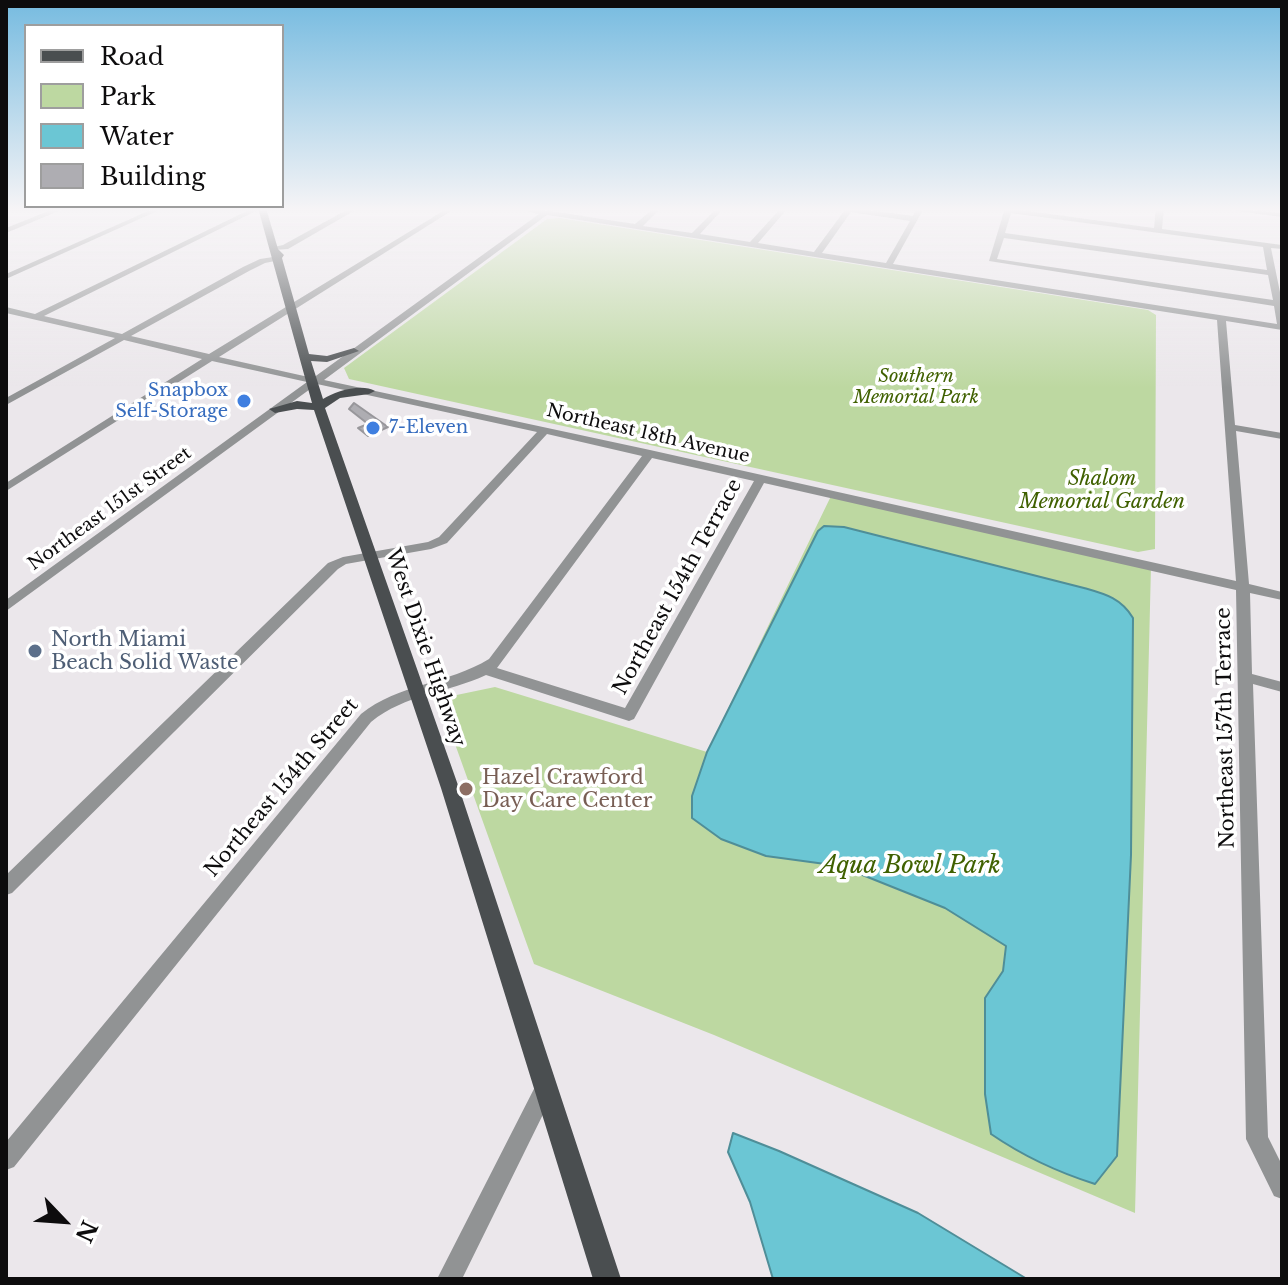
<!DOCTYPE html>
<style>
body{margin:0}
#map{position:relative;width:1288px;height:1285px;overflow:hidden;background:#ebe7eb;font-family:"Libre Baskerville",serif}
canvas{display:block}
.frame{position:absolute;inset:0;border:8px solid #0d0c0d;pointer-events:none}
.legend{position:absolute;left:24px;top:24px;width:260px;height:184px;box-sizing:border-box;background:#fff;border:2px solid #9e9e9e;margin:0;padding:10px 14px;list-style:none;font-size:24px;color:#0d0c0d}
.legend li{display:flex;align-items:center;gap:16px;height:40px}
.legend b{width:40px;border:2px solid #9e9e9e}
.north{position:absolute;left:24px;top:1181px;width:80px;height:80px;-webkit-text-stroke:6px #fff;paint-order:stroke;rotate:115deg;font-size:22px;font-weight:700;line-height:32px;text-align:center;color:#0d0c0d}
.north::after{content:'';display:block;margin:auto;width:28px;height:36px;background:#0d0c0d;clip-path:polygon(50% 0,100% 100%,50% 72%,0 100%)}
</style>
<div id="map">
<canvas width="1288" height="1285"></canvas>
<div class="frame"></div>
<ul class="legend">
<li><b style="height:10px;background:#4a4e50"></b>Road</li>
<li><b style="height:22px;background:#bdd8a1"></b>Park</li>
<li><b style="height:22px;background:#6bc6d4"></b>Water</li>
<li><b style="height:22px;background:#aeadb2"></b>Building</li>
</ul>
<div class="north">N</div>
</div>
<script>
const c = document.querySelector('canvas').getContext('2d');
c.lineJoin = 'round';
function fillPath(path, color) {
  c.fillStyle = color;
  c.fill(path, 'evenodd');
}
function strokePath(path, color, width, dash) {
  c.strokeStyle = color;
  c.lineWidth = width;
  c.lineCap = dash ? 'butt' : 'round';
  c.setLineDash(dash || []);
  c.stroke(path);
}
function write(font, color, halo, rows, align = 'center') {
  c.font = font + ' "Libre Baskerville",serif';
  c.lineWidth = 7;
  c.setLineDash([]);
  c.textBaseline = 'middle';
  c.strokeStyle = halo;
  c.fillStyle = color;
  for (const [text, x, y, turn = 0] of rows) {
    c.save();
    c.translate(x, y);
    c.rotate((+turn || 0) * Math.PI / 180);
    c.textAlign = isNaN(turn) ? turn : align;
    if (halo) c.strokeText(text, 0, 0);
    c.fillText(text, 0, 0);
    c.restore();
  }
}
const green = new Path2D(`
 M 560,218 L 1148,310 L 1156,315 L 1155,549 L 1138,552 L 349,379 L 344,368 L 547,219 Z
 M 832,494 L 1151,566 L 1135,1213 L 714,1035 L 534,964 L 441,705 L 447,697 L 495,687 L 707,752 Z`);
const water = new Path2D(`
 M 824,526 L 844,527 L 1084,588 C 1105,594 1121,598 1133,618 L 1131,855 L 1117,1156 L 1095,1184 C 1057,1172 1023,1156 991,1134 L 985,1094 L 985,998 L 1003,971 L 1006,946 L 945,908 L 840,866 L 766,856 L 721,839 L 692,818 L 692,796 L 707,752 L 818,531 Z
 M 733,1133 L 779,1151 L 918,1213 L 1027,1279 L 773,1279 L 750,1202 L 728,1152 Z`);
const building = new Path2D(`
 M 354,403 L 388,427 L 368,436 L 358,428 L 368,424 L 349,409 Z`);
const minor = new Path2D(`
 M 56,208 L 66,208 L 6,233 L 6,228 Z
 M 155,208 L 164,208 L 6,279 L 6,274 Z
 M 253,208 L 262,208 L 44,316 L 122,334 L 243,267 L 260,259 L 280,256 L 280,260 L 265,263 L 249,271 L 131,336 L 209,354 L 448,208 L 456,208 L 219,357 L 313,378 L 539,214 L 512,208 L 530,208 L 635,224 L 654,208 L 661,208 L 643,226 L 692,233 L 717,208 L 724,208 L 700,234 L 750,242 L 781,208 L 788,208 L 758,243 L 814,252 L 844,211 L 835,208 L 854,208 L 913,216 L 917,208 L 924,208 L 893,264 L 1277,324 L 1274,306 L 989,261 L 1005,208 L 1154,228 L 1156,208 L 1164,208 L 1162,229 L 1282,245 L 1282,249 L 1271,248 L 1282,302 L 1282,330 L 1226,321 L 1235,425 L 1282,433 L 1282,439 L 1236,431 L 1249,584 L 1282,592 L 1282,600 L 1250,593 L 1252,674 L 1282,682 L 1282,692 L 1253,684 L 1268,1137 L 1282,1165 L 1282,1199 L 1274,1196 L 1246,1139 L 1236,590 L 764,483 L 634,719 L 629,721 L 486,675 C 448,693 405,694 371,722 L 14,1167 L 6,1170 L 6,1142 L 361,714 C 398,684 448,684 489,659 L 642,456 L 547,434 L 447,543 L 431,549 L 346,564 L 338,569 L 12,893 L 6,895 L 6,875 L 328,563 L 343,557 L 428,542 L 439,537 L 537,432 L 317,384 L 6,611 L 6,600 L 307,382 L 212,361 L 6,491 L 6,483 L 202,359 L 124,340 L 6,405 L 6,398 L 115,338 L 6,313 L 6,307 L 35,314 ZM 851,212 L 910,221 L 886,263 L 822,253 ZM 1011,213 L 1263,247 L 1267,270 L 1005,233 ZM 547,215 L 1217,320 L 1236,581 L 650,450 L 324,380 ZM 1004,238 L 1268,275 L 1273,300 L 997,259 ZM 652,458 L 754,481 L 625,708 L 497,668 Z
 M 350,208 L 359,208 L 288,249 L 273,250 L 269,248 L 283,245 Z
 M 1227,208 L 1282,213 L 1282,217 L 1230,210 Z
 M 545,1077 L 552,1081 L 556,1088 L 462,1279 L 437,1279 L 538,1081 Z`);
const major = new Path2D(`
 M 258,208 L 266,208 L 278,249 L 284,255 L 282,258 L 309,354 L 327,356 L 354,348 L 359,351 L 327,362 L 311,361 L 323,399 C 335,391 362,383 375,391 L 369,394 L 340,398 L 325,408 L 459,788 L 621,1279 L 593,1279 L 441,788 L 314,410 L 297,409 L 275,413 L 269,409 L 297,401 L 312,403 Z`);
const markers = [
 [244,401,8,"#3f7fe0"],
 [373,428,8,"#3f7fe0"],
 [35,651,8,"#5c6f8a"],
 [466,789,8,"#8d6e63"]
];
const farParknames = [
 ["Southern",916,377],
 ["Memorial Park",916,398]
];
const farShopnames = [
 ["Snapbox",228,391],
 ["Self-Storage",228,412],
 ["7-Eleven",389,428,"left"]
];
const farStreetnames = [
 ["Northeast 18th Avenue",648,434,13],
 ["Northeast 151st Street",110,509,-36]
];
const parkNames = [
 ["Shalom",1102,479],
 ["Memorial Garden",1102,502]
];
const streetNames = [
 ["Northeast 154th Terrace",678,587,-61],
 ["West Dixie Highway",425,648,71],
 ["Northeast 157th Terrace",1226,728,-91],
 ["Northeast 154th Street",282,788,-50]
];
const serviceNames = [
 ["North Miami",51,640],
 ["Beach Solid Waste",51,663]
];
const educationNames = [
 ["Hazel Crawford",482,778],
 ["Day Care Center",482,801]
];
const nearParknames = [
 ["Aqua Bowl Park",910,866]
];
fillPath(green, '#bdd8a1');
fillPath(water, '#6bc6d4');
strokePath(water, '#4f8e98', 2);
fillPath(building, '#aeadb2');
strokePath(building, '#98979b', 2);
fillPath(minor, '#919394');
fillPath(major, '#4a4e50');
const sky = c.createLinearGradient(0, 0, 0, 388);
sky.addColorStop(0, '#76bbe0');
sky.addColorStop(0.54, '#f6f4f6');
sky.addColorStop(1, '#f6f4f600');
c.fillStyle = sky;
c.fillRect(0, 0, 1288, 388);
for (const [x, y, r, color] of markers) {
  const dot = new Path2D();
  dot.arc(x, y, r, 0, 2 * Math.PI);
  c.fillStyle = color;
  c.fill(dot);
  strokePath(dot, '#fff', 3);
}
write('italic 18px', '#406101', '#fff', farParknames);
write('18px', '#366cbe', '#fff', farShopnames, 'right');
write('18px', '#0d0c0d', '#fff', farStreetnames);
write('italic 20px', '#406101', '#fff', parkNames);
write('20px', '#0d0c0d', '#fff', streetNames);
write('20px', '#4e5e75', '#fff', serviceNames, 'left');
write('20px', '#785e54', '#fff', educationNames, 'left');
write('italic 24px', '#406101', '#fff', nearParknames);
</script>
